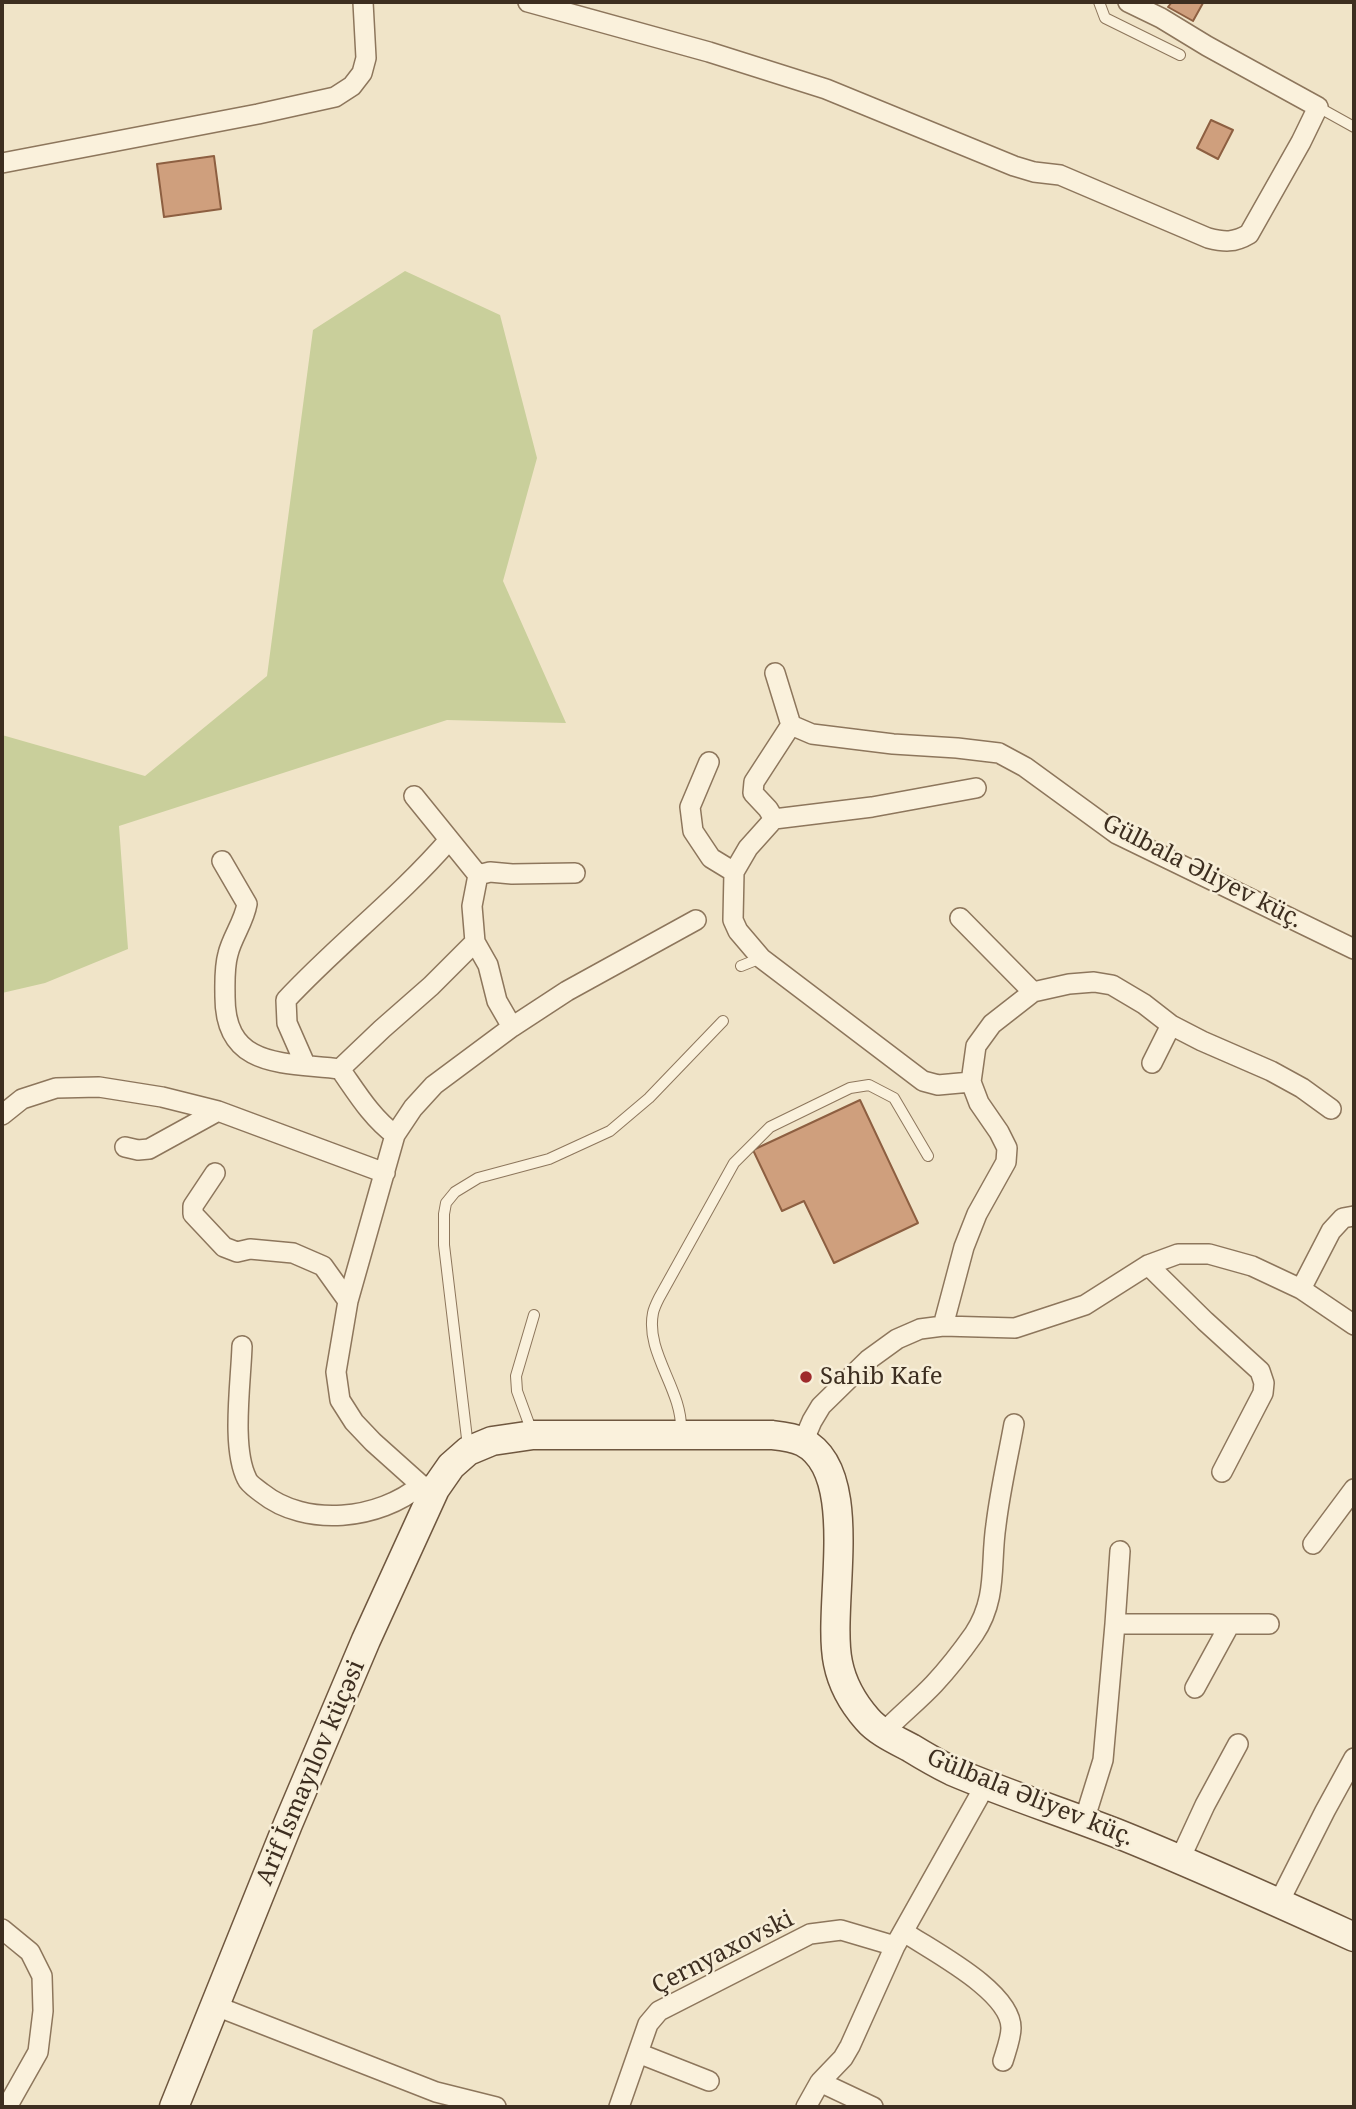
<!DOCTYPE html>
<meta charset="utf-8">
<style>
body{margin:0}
#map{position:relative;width:1356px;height:2109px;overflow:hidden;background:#f0e4c8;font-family:"Noto Serif",serif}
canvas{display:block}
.frame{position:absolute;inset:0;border:4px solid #3d2e20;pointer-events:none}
</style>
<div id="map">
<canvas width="1356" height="2109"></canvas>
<div class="frame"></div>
</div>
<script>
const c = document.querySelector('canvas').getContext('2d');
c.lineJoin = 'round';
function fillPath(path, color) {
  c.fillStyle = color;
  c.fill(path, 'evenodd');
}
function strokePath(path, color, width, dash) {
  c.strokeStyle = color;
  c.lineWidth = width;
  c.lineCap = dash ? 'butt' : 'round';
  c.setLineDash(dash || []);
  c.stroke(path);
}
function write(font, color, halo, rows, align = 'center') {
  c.font = font + ' "Noto Serif",serif';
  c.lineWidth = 5;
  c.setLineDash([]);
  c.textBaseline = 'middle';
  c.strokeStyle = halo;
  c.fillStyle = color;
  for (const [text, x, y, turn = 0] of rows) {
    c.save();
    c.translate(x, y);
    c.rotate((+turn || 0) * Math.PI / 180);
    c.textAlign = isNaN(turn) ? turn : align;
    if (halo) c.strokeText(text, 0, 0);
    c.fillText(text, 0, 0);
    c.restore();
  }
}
const green = new Path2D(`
 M 405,271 L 500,315 L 537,458 L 503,581 L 566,723 L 447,720 L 119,826 L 128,949 L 45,983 L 2,993 L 2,735 L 145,776 L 267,676 L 313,330 Z`);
const building = new Path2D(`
 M 1172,2 L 1202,2 L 1203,3 L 1193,21 L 1168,7 Z
 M 1211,120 L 1233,130 L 1218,159 L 1197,148 Z
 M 214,156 L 221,209 L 164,217 L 157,164 Z
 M 860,1100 L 918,1223 L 834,1263 L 804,1201 L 782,1211 L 753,1150 Z`);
const lane = new Path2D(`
 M 1099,2 L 1105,18 L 1180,55
 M 1318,107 L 1354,127
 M 741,966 L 761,958
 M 681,1431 C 683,1390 645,1353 653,1313 C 654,1308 657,1302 659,1298 L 734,1163 L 770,1127 L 850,1088 L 869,1085 L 894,1098 L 928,1156
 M 532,1432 L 517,1391 L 516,1376 L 534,1315
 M 468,1447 L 444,1245 L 444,1214 L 446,1203 L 455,1192 L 478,1178 L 549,1159 L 610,1131 L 649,1098 L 723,1021`);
const street = new Path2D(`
 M 528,2 L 709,52 L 826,89 L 1014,166 L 1034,172 L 1060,175 L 1208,238 C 1224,242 1234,243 1249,234 L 1301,142 L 1318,107 L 1207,46 L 1161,18 L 1128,2
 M 2,163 L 258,114 L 335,97 L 352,86 L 362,73 L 366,58 L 363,2
 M 775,673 L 791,725
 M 791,725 L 754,782 L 753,793 L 768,809 L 774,819 L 748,848 L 734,872 L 733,920 L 738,931 L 761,958 L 923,1081 L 938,1085 L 971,1082 L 979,1103 L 999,1132 L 1007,1148 L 1006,1162 L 977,1214 L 964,1247 L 943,1326 L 920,1329 L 897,1339 L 868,1360 L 821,1406 L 812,1421 L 803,1442
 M 791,725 L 812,734 L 893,744 L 957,748 L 999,753 L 1025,767 L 1117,834 L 1354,949
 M 709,762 L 690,807 L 693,831 L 711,858 L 734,872
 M 414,796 L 478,875
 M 774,819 L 872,807 L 976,788
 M 222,861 L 247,904 C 244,922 232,937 228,954 C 224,968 225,984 225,997 C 225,1070 286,1062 340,1069 C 357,1093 371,1117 395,1135
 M 960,918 L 1033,992
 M 512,1027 L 497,1001 L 488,965 L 475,942 L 472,906 L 478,875 L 490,872 L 512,874 L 575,873
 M 1152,1063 L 1171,1025
 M 305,1064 L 287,1023 L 286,1000 C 338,944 399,898 449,840
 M 340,1069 L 382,1029 L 431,986 L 475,942
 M 971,1082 L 976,1046 L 992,1024 L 1033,992 L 1069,984 L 1094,982 L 1112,985 L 1144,1004 L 1171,1025 L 1202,1041 L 1271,1071 L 1302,1088 L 1331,1109
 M 2,1115 L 22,1099 L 56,1088 L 99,1087 L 162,1097 L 218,1111 L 385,1173
 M 125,1147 L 138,1150 L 149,1149 L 218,1111
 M 215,1173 L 193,1206 L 193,1214 L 224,1247 L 237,1252 L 250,1249 L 293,1253 L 323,1266 L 348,1301
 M 1148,1265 L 1205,1321 L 1260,1371 L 1264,1383 L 1263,1393 L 1222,1472
 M 1301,1289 L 1331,1231 L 1343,1218 L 1354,1216
 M 943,1326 L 1015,1328 L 1085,1305 L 1148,1265 L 1178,1254 L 1209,1254 L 1252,1266 L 1301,1289 L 1354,1325
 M 242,1346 C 241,1382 231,1448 247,1479 C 249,1484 257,1489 262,1493 C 306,1528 379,1520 421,1485
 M 435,1489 L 421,1485 L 373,1442 L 354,1422 L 340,1400 L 336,1372 L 348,1301 L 395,1135 L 413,1108 L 434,1085 L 512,1027 L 567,991 L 696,920
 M 1313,1544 L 1354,1489
 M 1115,1624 L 1120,1551
 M 1195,1688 L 1230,1624
 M 883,1733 C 899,1716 918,1701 934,1684 C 948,1669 962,1651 974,1634 C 998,1598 990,1564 996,1525 C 1000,1491 1008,1457 1014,1424
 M 1084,1821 L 1103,1760 L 1115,1624 L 1269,1624
 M 1180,1859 L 1205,1805 L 1238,1744
 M 1279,1902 L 1325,1811 L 1354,1758
 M 2,1929 L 30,1952 L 42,1976 L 43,2011 L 38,2052 L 7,2107
 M 904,1932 C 932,1951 1011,1991 1011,2028 C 1011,2038 1006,2051 1003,2061
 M 216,2006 L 436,2092 L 496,2107
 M 638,2053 L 709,2081
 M 820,2082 L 843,2058 L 850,2046 L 895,1946 L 986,1784
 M 619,2107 L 648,2024 L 659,2011 L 810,1934 L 841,1930 L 895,1946
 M 806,2107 L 820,2082 L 873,2107`);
const secondary = new Path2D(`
 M 174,2107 L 288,1824 L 366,1640 L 435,1489 L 451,1466 L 468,1451 L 492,1441 L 533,1435 L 772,1435 C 782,1436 793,1437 803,1442 C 863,1473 826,1606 838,1663 C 842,1683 853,1703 867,1719 C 878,1732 896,1740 911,1748 C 924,1756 938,1764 952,1771 C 1006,1794 1062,1812 1116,1833 C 1196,1865 1275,1901 1354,1937`);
const markers = [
 [806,1377,7,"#9e2a2b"]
];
const streetNames = [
 ["Gülbala Əliyev küç.",1202,872,27],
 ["Arif İsmayılov küçəsi",311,1773,-67],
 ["Gülbala Əliyev küç.",1030,1798,22],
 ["Çernyaxovski",723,1953,-27]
];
const poiNames = [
 ["Sahib Kafe",820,1377]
];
fillPath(green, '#c9cf9b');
fillPath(building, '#cf9f7d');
strokePath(building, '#8d5f41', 2);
strokePath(lane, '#8d765c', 12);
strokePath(street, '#8d765c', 22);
strokePath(secondary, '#6f573f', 31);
strokePath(lane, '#faf1dc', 10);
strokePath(street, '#faf1dc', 19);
strokePath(secondary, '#faf1dc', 28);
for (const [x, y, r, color] of markers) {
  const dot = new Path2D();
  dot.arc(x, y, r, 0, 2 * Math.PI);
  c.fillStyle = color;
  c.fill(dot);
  strokePath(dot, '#f7eed8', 2.5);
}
write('24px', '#3d2e20', '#f7eed8', streetNames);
write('24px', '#3d2e20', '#f7eed8', poiNames, 'left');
</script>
